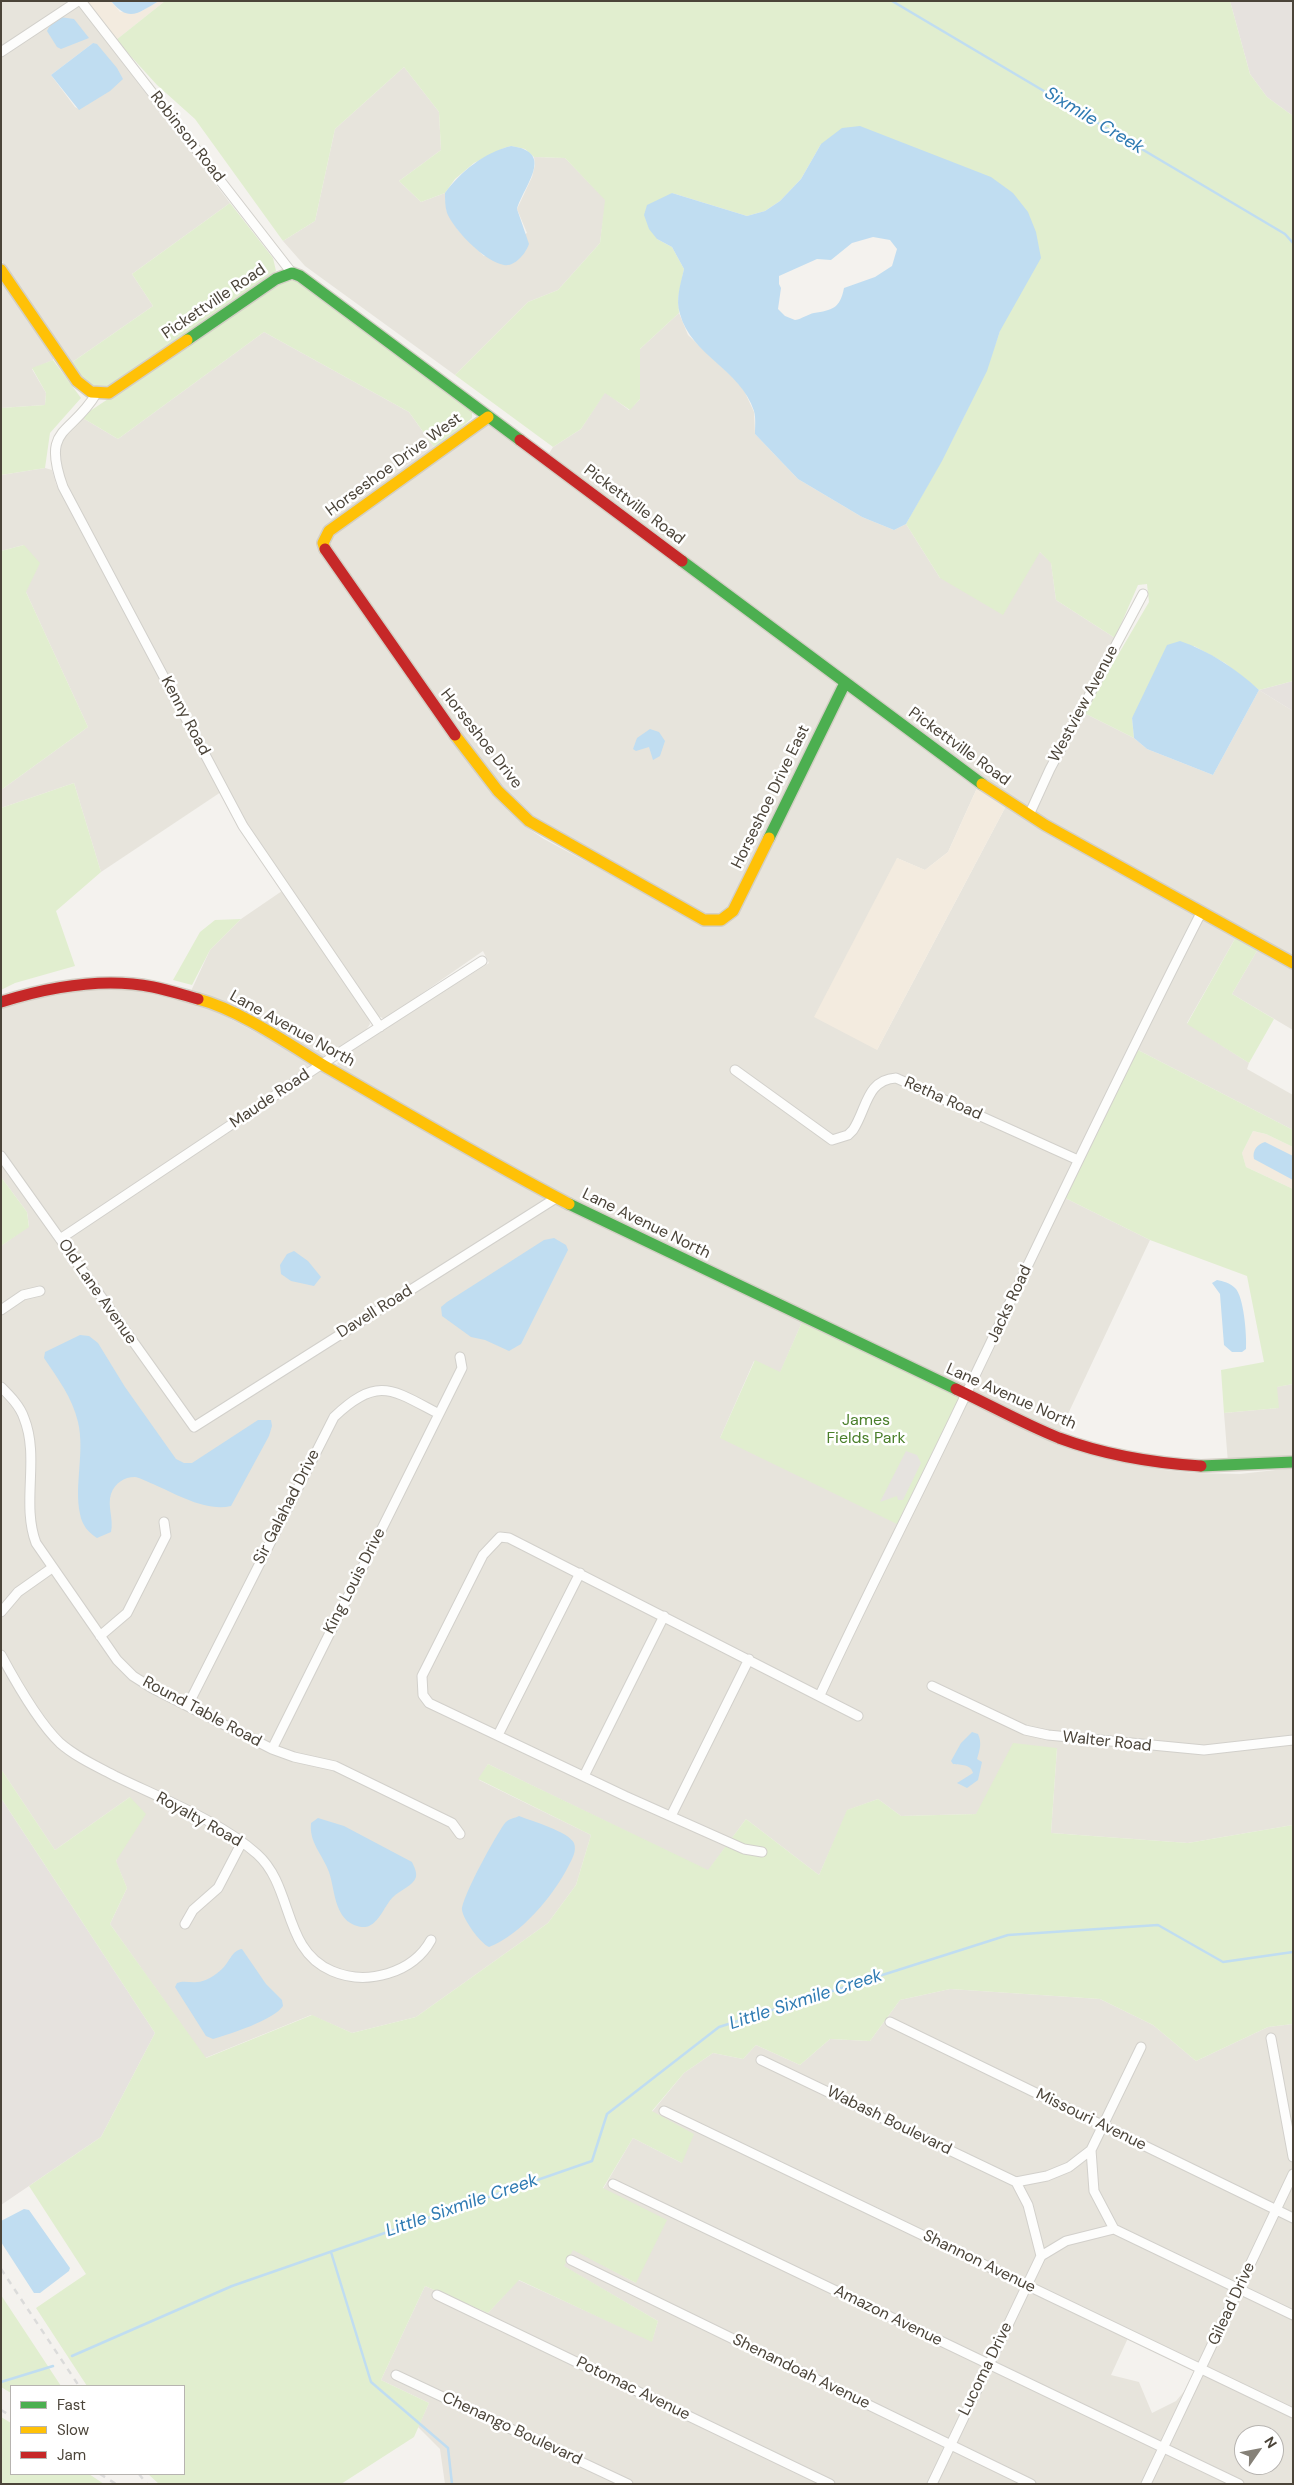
<!DOCTYPE html>
<style>
body{margin:0}
#map{position:relative;width:1294px;height:2485px;overflow:hidden;background:#f4f2ee;font-family:"DM Sans",sans-serif}
canvas{display:block}
.frame{position:absolute;inset:0;border:2px solid #4b4439;pointer-events:none}
.legend{position:absolute;left:10px;top:2385px;width:175px;height:90px;box-sizing:border-box;background:#fff;border:1px solid #b7b4b0;margin:0;padding:6px 9px;list-style:none;font-size:15px;color:#4b4439}
.legend li{display:flex;align-items:center;gap:10px;height:25px}
.legend b{width:25px;border:1px solid #b7b4b0}
.north{position:absolute;left:1234px;top:2425px;width:50px;height:50px;box-sizing:border-box;background:#fff;border:1px solid #b7b4b0;border-radius:50%;rotate:57deg;font-size:14px;font-weight:700;line-height:20px;text-align:center;color:#4b4439}
.north::after{content:'';display:block;margin:auto;width:18px;height:22px;background:#868178;clip-path:polygon(50% 0,100% 100%,50% 72%,0 100%)}
</style>
<div id="map">
<canvas width="1294" height="2485"></canvas>
<div class="frame"></div>
<ul class="legend">
<li><b style="height:6px;background:#4caf50"></b>Fast</li>
<li><b style="height:6px;background:#ffc107"></b>Slow</li>
<li><b style="height:6px;background:#c62828"></b>Jam</li>
</ul>
<div class="north">N</div>
</div>
<script>
const c = document.querySelector('canvas').getContext('2d');
c.lineJoin = 'round';
function fillPath(path, color) {
  c.fillStyle = color;
  c.fill(path, 'evenodd');
}
function strokePath(path, color, width, dash) {
  c.strokeStyle = color;
  c.lineWidth = width;
  c.lineCap = dash ? 'butt' : 'round';
  c.setLineDash(dash || []);
  c.stroke(path);
}
function write(font, color, halo, rows, align = 'center') {
  c.font = font + ' "DM Sans",sans-serif';
  c.lineWidth = 5;
  c.setLineDash([]);
  c.textBaseline = 'middle';
  c.strokeStyle = halo;
  c.fillStyle = color;
  for (const [text, x, y, turn = 0] of rows) {
    c.save();
    c.translate(x, y);
    c.rotate((+turn || 0) * Math.PI / 180);
    c.textAlign = isNaN(turn) ? turn : align;
    if (halo) c.strokeText(text, 0, 0);
    c.fillText(text, 0, 0);
    c.restore();
  }
}
const residential = new Path2D(`
 M 1,1 L 75,1 L 230,203 L 132,274 L 153,306 L 71,363 L 1,260 ZM 93,43 L 79,109 L 75,107 L 51,75 Z
 M 404,67 L 439,112 L 441,150 L 399,181 L 421,202 L 445,193 L 447,212 L 458,230 L 484,256 L 527,233 L 517,209 L 532,177 L 535,165 L 534,157 L 565,158 L 606,200 L 600,243 L 558,290 L 528,302 L 455,375 L 305,266 L 283,241 L 315,221 L 335,129 Z
 M 1,278 L 53,354 L 53,360 L 32,369 L 46,393 L 45,405 L 1,408 Z
 M 679,313 L 688,335 L 742,386 L 754,412 L 755,434 L 798,479 L 862,517 L 894,530 L 906,524 L 940,578 L 1040,552 L 1051,562 L 1056,600 L 1115,638 L 1027,810 L 547,457 L 553,447 L 581,429 L 605,392 L 629,410 L 640,399 L 640,349 Z
 M 264,332 L 409,412 L 436,450 L 320,536 L 494,795 L 526,827 L 544,839 L 703,924 L 722,924 L 847,691 L 977,788 L 948,852 L 925,870 L 897,858 L 877,1050 L 1006,806 L 1236,937 L 1187,1023 L 1249,1063 L 1247,1069 L 1293,1095 L 1293,1130 L 1138,1050 L 1063,1197 L 1150,1240 L 1059,1433 L 617,1224 L 547,1188 L 342,1070 L 337,1064 L 345,1053 L 489,963 L 483,951 L 385,1019 L 375,1015 L 248,827 L 62,475 L 59,449 L 63,436 L 81,417 L 118,439 Z
 M 486,423 L 492,424 L 840,684 L 728,912 L 707,918 L 538,823 L 501,789 L 330,553 L 328,543 L 330,537 Z
 M 45,468 L 52,470 L 56,484 L 221,792 L 101,872 L 74,783 L 1,808 L 1,790 L 88,727 L 26,592 L 24,545 L 1,551 L 1,475 Z
 M 1259,690 L 1293,711 L 1293,958 L 1035,814 L 1033,809 L 1084,713 L 1134,738 L 1147,749 L 1213,775 Z
 M 282,891 L 369,1018 L 370,1024 L 366,1030 L 329,1056 L 323,1057 L 191,991 L 210,950 L 241,919 Z
 M 1258,949 L 1293,969 L 1293,1030 L 1232,994 Z
 M 82,987 L 150,990 L 210,1008 L 802,1322 L 780,1373 L 754,1361 L 720,1438 L 961,1397 L 1080,1450 L 1109,1460 L 1164,1470 L 1195,1473 L 1240,1474 L 1293,1468 L 1293,1825 L 1188,1843 L 1051,1833 L 1057,1748 L 976,1814 L 901,1816 L 878,1799 L 848,1810 L 819,1875 L 746,1819 L 708,1871 L 488,1764 L 479,1780 L 591,1835 L 576,1885 L 548,1923 L 416,2017 L 352,2033 L 311,2015 L 205,2058 L 110,1924 L 127,1888 L 116,1862 L 130,1797 L 55,1850 L 1,1769 L 1,1246 L 29,1226 L 27,1212 L 1,1177 L 1,1006 L 27,997 Z
 M 1293,1384 L 1293,1458 L 1228,1463 L 1224,1413 L 1278,1408 L 1276,1387 Z
 M 950,1989 L 1100,1999 L 1153,2025 L 1196,2061 L 1268,2027 L 1293,2024 L 1293,2484 L 445,2484 L 440,2449 L 418,2427 L 429,2403 L 381,2380 L 425,2286 L 488,2313 L 518,2280 L 652,2341 L 658,2321 L 563,2266 L 573,2249 L 636,2283 L 603,2189 L 633,2138 L 682,2163 L 652,2112 L 684,2073 L 713,2053 L 743,2059 L 756,2045 L 800,2065 L 830,2039 L 870,2041 L 900,2000 ZM 1128,2338 L 1196,2370 L 1187,2388 L 1176,2401 L 1152,2413 L 1139,2382 L 1111,2375 ZM 1244,2435 L 1274,2435 L 1274,2465 L 1244,2465 Z`);
const commercial = new Path2D(`
 M 86,1 L 111,1 L 120,12 L 140,12 L 159,1 L 165,1 L 116,40 Z
 M 977,788 L 1006,806 L 877,1050 L 814,1017 L 897,858 L 925,870 L 948,852 Z
 M 1253,1131 L 1266,1134 L 1293,1147 L 1293,1189 L 1246,1167 L 1242,1153 Z`);
const industrial = new Path2D(`
 M 1230,1 L 1293,1 L 1293,116 L 1267,97 L 1250,74 Z
 M 1293,681 L 1293,711 L 1259,690 Z
 M 1,1798 L 155,2033 L 101,2137 L 1,2205 Z`);
const green = new Path2D(`
 M 165,1 L 1230,1 L 1250,74 L 1267,97 L 1293,116 L 1293,681 L 1259,690 L 1225,663 L 1194,646 L 1132,718 L 1134,738 L 1084,713 L 1149,602 L 1147,584 L 1138,585 L 1115,638 L 1056,600 L 1051,563 L 1040,552 L 1003,615 L 940,578 L 906,524 C 941,461 977,399 1000,331 L 821,144 L 801,179 L 780,201 L 765,211 L 747,216 L 672,193 L 657,239 L 672,247 L 684,269 L 678,298 L 679,313 L 640,349 L 640,399 L 630,410 L 605,393 L 581,429 L 553,447 L 455,375 L 528,302 L 558,290 L 600,243 L 605,200 L 565,158 L 534,157 L 525,149 L 511,146 L 504,148 L 474,163 L 455,179 L 445,193 L 421,202 L 399,181 L 441,150 L 439,112 L 404,67 L 335,129 L 315,221 L 283,241 L 195,119 L 157,85 L 116,40 Z
 M 230,203 L 273,258 L 276,271 L 106,388 C 87,388 81,377 71,363 L 153,306 L 132,274 Z
 M 287,280 L 298,281 L 472,410 L 472,418 L 436,450 L 409,412 L 264,332 L 118,439 L 81,417 Z
 M 53,360 L 81,398 L 50,433 L 45,468 L 1,475 L 1,408 L 45,405 L 46,393 L 32,368 Z
 M 24,545 L 40,563 L 26,592 L 88,727 L 1,790 L 1,551 Z
 M 74,783 L 101,872 L 56,911 L 75,966 L 15,983 L 1,990 L 1,808 Z
 M 241,919 L 210,950 L 192,985 L 173,980 L 200,932 L 215,920 Z
 M 1236,937 L 1258,949 L 1232,994 L 1274,1019 L 1249,1063 L 1187,1024 Z
 M 1138,1050 L 1293,1130 L 1293,1147 L 1266,1134 L 1253,1131 L 1242,1153 L 1246,1167 L 1293,1189 L 1293,1384 L 1277,1387 L 1279,1408 L 1224,1413 L 1221,1370 L 1264,1362 L 1247,1276 L 1150,1240 L 1063,1197 Z
 M 1,1177 L 27,1212 L 29,1227 L 1,1246 Z
 M 802,1322 L 961,1397 L 899,1525 L 720,1438 L 755,1360 L 780,1372 Z
 M 1013,1743 L 1057,1748 L 1051,1833 L 1188,1843 L 1293,1825 L 1293,2024 L 1268,2027 L 1196,2061 L 1153,2025 L 1100,1999 L 950,1989 L 900,2000 L 870,2041 L 830,2039 L 800,2065 L 756,2045 L 743,2059 L 713,2053 L 684,2073 L 652,2111 L 694,2134 L 682,2163 L 633,2138 L 603,2188 L 667,2220 L 636,2283 L 573,2250 L 564,2266 L 658,2321 L 652,2342 L 519,2280 L 488,2313 L 425,2286 L 381,2380 L 429,2403 L 414,2437 L 341,2484 L 159,2484 L 148,2474 L 184,2474 L 184,2386 L 87,2386 L 36,2308 L 86,2274 L 29,2186 L 101,2137 L 155,2033 L 1,1798 L 1,1769 L 55,1850 L 130,1797 L 146,1814 L 116,1861 L 127,1888 L 110,1924 L 206,2058 L 312,2015 L 352,2033 L 416,2017 L 548,1923 L 576,1885 L 591,1835 L 478,1779 L 488,1764 L 708,1870 L 746,1819 L 819,1875 L 847,1810 L 878,1799 L 901,1816 L 976,1814 Z
 M 1,2295 L 61,2386 L 11,2386 L 11,2393 L 1,2387 Z
 M 1,2417 L 11,2423 L 11,2474 L 89,2474 L 104,2484 L 1,2484 Z`);
const parking = new Path2D(`
 M 906,1451 L 917,1455 L 921,1463 L 903,1500 L 898,1500 L 897,1496 L 880,1502 Z`);
const water = new Path2D(`
 M 111,1 L 159,1 C 138,13 129,23 111,1 Z
 M 60,17 L 74,19 L 89,38 L 61,49 L 57,47 L 47,31 L 49,27 Z
 M 93,43 L 97,44 L 117,68 L 123,79 L 110,91 L 79,110 L 51,75 Z
 M 860,126 L 991,177 L 1013,193 L 1028,212 L 1036,232 L 1041,258 L 1000,331 L 987,371 L 942,461 L 906,524 L 894,530 L 862,517 L 798,479 L 755,434 C 755,427 756,418 754,411 C 741,370 691,355 680,314 C 675,299 681,283 684,269 L 672,247 L 657,239 L 649,229 L 644,215 L 647,205 L 672,193 L 747,216 L 765,211 L 780,201 L 801,179 L 821,144 L 842,128 ZM 873,237 L 890,240 L 897,249 L 892,266 L 875,277 L 844,288 C 840,309 832,310 814,313 C 808,314 802,319 795,320 L 785,316 L 778,309 L 781,288 L 779,284 L 779,276 L 817,259 L 831,260 L 852,243 Z
 M 511,146 C 556,152 524,185 517,209 L 529,244 C 526,253 515,267 504,265 C 485,262 454,230 447,213 C 445,207 445,199 445,193 C 460,172 485,152 511,146 Z
 M 1180,641 C 1209,651 1237,669 1259,690 L 1213,775 L 1147,749 L 1134,738 L 1132,718 L 1167,645 Z
 M 650,729 L 659,732 L 665,741 L 660,756 L 653,760 L 649,747 L 636,751 L 633,749 L 637,738 Z
 M 1265,1142 L 1293,1156 L 1293,1180 L 1254,1159 C 1252,1151 1257,1144 1265,1142 Z
 M 554,1238 L 566,1245 L 568,1250 L 521,1344 L 509,1351 L 485,1340 L 471,1337 L 442,1316 L 441,1307 L 447,1302 L 544,1240 Z
 M 294,1251 L 308,1261 L 321,1277 L 314,1286 L 291,1281 L 281,1274 L 280,1265 L 287,1254 Z
 M 1217,1280 C 1223,1281 1230,1283 1235,1288 C 1244,1296 1247,1337 1246,1349 L 1242,1352 L 1232,1352 L 1224,1345 L 1220,1294 L 1212,1283 Z
 M 80,1335 L 89,1336 L 98,1343 L 125,1387 L 176,1459 L 184,1463 L 192,1463 L 258,1420 L 271,1420 L 272,1426 L 269,1436 L 231,1506 C 206,1512 176,1494 153,1484 C 148,1482 141,1478 135,1477 C 124,1477 115,1483 111,1494 C 107,1506 114,1519 111,1532 L 97,1538 C 88,1532 82,1525 80,1514 C 74,1484 85,1453 78,1422 C 72,1397 58,1379 44,1358 L 45,1352 Z
 M 972,1732 L 978,1734 C 982,1743 980,1749 977,1759 L 982,1762 L 978,1780 L 967,1788 L 957,1783 L 973,1773 C 971,1764 961,1765 953,1764 L 951,1761 L 961,1743 Z
 M 519,1816 C 532,1821 569,1832 574,1843 C 577,1851 572,1859 569,1865 C 554,1895 521,1935 489,1947 C 480,1943 463,1919 462,1910 C 462,1897 496,1835 505,1823 C 508,1819 515,1818 519,1816 Z
 M 318,1818 L 344,1826 L 412,1862 C 414,1867 417,1871 416,1877 C 413,1886 400,1890 393,1897 C 385,1905 380,1921 369,1926 C 365,1928 359,1927 354,1925 C 334,1916 335,1890 329,1872 C 322,1853 309,1843 311,1823 Z
 M 242,1949 L 266,1984 L 282,2000 L 283,2006 C 274,2020 230,2034 213,2039 L 206,2036 L 175,1987 L 177,1983 C 184,1980 190,1983 197,1982 C 205,1982 216,1975 222,1969 C 229,1963 232,1950 242,1949 Z
 M 24,2209 L 29,2210 L 70,2268 L 69,2271 L 40,2293 L 34,2293 L 1,2242 L 1,2221 Z`);
const stream = new Path2D(`
 M 892,1 L 1285,234 L 1293,243
 M 331,2252 L 371,2382 L 448,2448 L 452,2484
 M 72,2356 L 232,2286 L 592,2161 L 607,2114 L 719,2027 L 1008,1935 L 1158,1925 L 1223,1962 L 1293,1952
 M 1,2382 L 53,2366`);
const street = new Path2D(`
 M 81,1 L 292,273
 M 1,52 L 78,1
 M 96,394 C 71,436 41,426 63,487 L 243,826 L 380,1027
 M 1029,815 L 1050,769 L 1143,594
 M 735,1070 L 832,1140 L 848,1135 L 853,1130 C 867,1109 866,1080 896,1078 L 1078,1160
 M 1,1156 L 194,1427 L 556,1198
 M 60,1239 L 322,1064 L 482,961
 M 1,1310 L 23,1295 L 40,1291
 M 1,1387 C 10,1396 20,1406 24,1418 C 40,1458 21,1503 36,1543 L 117,1660 L 133,1676 L 152,1688 L 272,1749 L 294,1757 L 335,1766 L 452,1823 L 460,1834
 M 1,1612 L 18,1592 L 52,1568
 M 100,1636 L 127,1613 L 166,1536 L 164,1522
 M 1,1655 C 15,1681 40,1724 60,1743 C 76,1757 96,1766 115,1776 C 160,1798 220,1821 257,1854 C 294,1887 282,1950 332,1971 C 367,1986 413,1973 431,1940
 M 932,1686 L 1025,1730 L 1048,1735 L 1204,1750 L 1293,1740
 M 820,1695 C 867,1593 919,1494 967,1392 C 1044,1232 1120,1071 1201,913
 M 188,1705 L 334,1417 C 378,1375 393,1390 439,1414
 M 498,1735 L 580,1573
 M 272,1749 L 462,1368 L 460,1357
 M 584,1776 L 664,1616
 M 671,1816 L 749,1659
 M 762,1852 L 744,1849 L 625,1796 L 429,1703 L 423,1695 L 422,1676 L 483,1555 L 500,1537 L 509,1538 L 858,1716
 M 185,1924 L 193,1910 L 218,1888 L 242,1842
 M 890,2022 L 1293,2218
 M 1271,2038 L 1293,2157
 M 761,2060 L 1016,2182
 M 664,2111 L 1293,2413
 M 1091,2150 L 1094,2191 L 1114,2229
 M 1016,2182 L 1047,2176 L 1069,2167 L 1091,2150 L 1141,2047
 M 1016,2182 L 1028,2205 L 1041,2256
 M 613,2184 L 1239,2484
 M 1114,2229 L 1293,2315
 M 571,2260 L 1031,2484
 M 437,2295 L 830,2484
 M 396,2375 L 628,2484
 M 932,2484 L 1041,2256 L 1066,2241 L 1114,2229
 M 1146,2484 L 1293,2174`);
const fast = new Path2D(`
 M 187,340 L 276,279 L 292,273 L 300,276 L 520,440
 M 682,561 L 982,784
 M 769,838 L 845,683
 M 569,1204 L 956,1389
 M 1201,1466 L 1293,1462`);
const slow = new Path2D(`
 M 1,270 L 77,381 L 91,392 L 109,393 L 187,340
 M 325,549 L 323,543 L 329,531 L 488,417
 M 455,735 L 498,791 L 529,821 L 704,920 L 721,920 L 733,911 L 769,838
 M 982,784 L 1045,825 L 1293,963
 M 198,999 C 240,1010 290,1045 328,1068 C 408,1114 487,1161 569,1204`);
const jam = new Path2D(`
 M 520,440 L 682,561
 M 325,549 L 455,735
 M 1,1002 C 49,987 103,977 153,987 C 168,990 183,995 198,999
 M 956,1389 C 990,1405 1024,1424 1059,1438 C 1105,1455 1152,1463 1201,1466`);
const rail = new Path2D(`
 M 1,2269 L 79,2386
 M 1,2410 L 11,2416
 M 100,2474 L 116,2484
 M 139,2474 L 147,2484`);
const streetNames = [
 ["Robinson Road",187,137,52],
 ["Pickettville Road",214,302,-34],
 ["Horseshoe Drive West",394,465,-36],
 ["Pickettville Road",634,505,37],
 ["Westview Avenue",1084,704,-62],
 ["Kenny Road",185,716,62],
 ["Horseshoe Drive",481,739,52],
 ["Pickettville Road",959,747,36],
 ["Horseshoe Drive East",771,797,-64],
 ["Lane Avenue North",292,1029,29],
 ["Maude Road",270,1099,-34],
 ["Retha Road",943,1099,24],
 ["Lane Avenue North",646,1224,26],
 ["Old Lane Avenue",97,1292,55],
 ["Jacks Road",1010,1304,-65],
 ["Davell Road",375,1312,-32],
 ["Lane Avenue North",1011,1397,24],
 ["Sir Galahad Drive",287,1507,-63],
 ["King Louis Drive",355,1581,-63],
 ["Round Table Road",202,1712,28],
 ["Walter Road",1107,1742,6],
 ["Royalty Road",199,1820,29],
 ["Missouri Avenue",1091,2120,26],
 ["Wabash Boulevard",889,2121,26],
 ["Shannon Avenue",979,2262,26],
 ["Gilead Drive",1232,2304,-65],
 ["Amazon Avenue",888,2316,26],
 ["Lucoma Drive",986,2369,-64],
 ["Shenandoah Avenue",801,2372,26],
 ["Potomac Avenue",633,2389,26],
 ["Chenango Boulevard",512,2429,25]
];
const parkNames = [
 ["James",866,1421],
 ["Fields Park",866,1439]
];
const waterNames = [
 ["Sixmile Creek",1094,121,31],
 ["Little Sixmile Creek",806,2000,-18],
 ["Little Sixmile Creek",462,2206,-19]
];
fillPath(residential, '#e7e4dc');
fillPath(commercial, '#f3ebdf');
fillPath(industrial, '#e6e2de');
fillPath(green, '#e1eecf');
fillPath(parking, '#e6e3df');
fillPath(water, '#c0ddf1');
strokePath(stream, '#c0ddf1', 2.5);
strokePath(street, '#d2d0cb', 11);
strokePath(fast, '#d3cfc5', 14);
strokePath(slow, '#d3cfc5', 14);
strokePath(jam, '#d3cfc5', 14);
strokePath(street, '#fdfdfc', 9);
strokePath(fast, '#4caf50', 11);
strokePath(slow, '#ffc107', 11);
strokePath(jam, '#c62828', 11);
strokePath(rail, '#dbdbda', 2.5, [6, 6]);
write('16px', '#4b4439', '#fff', streetNames);
write('16px', '#4a7f2a', '#fff', parkNames);
write('italic 18px', '#2e7ab2', '#fff', waterNames);
</script>
